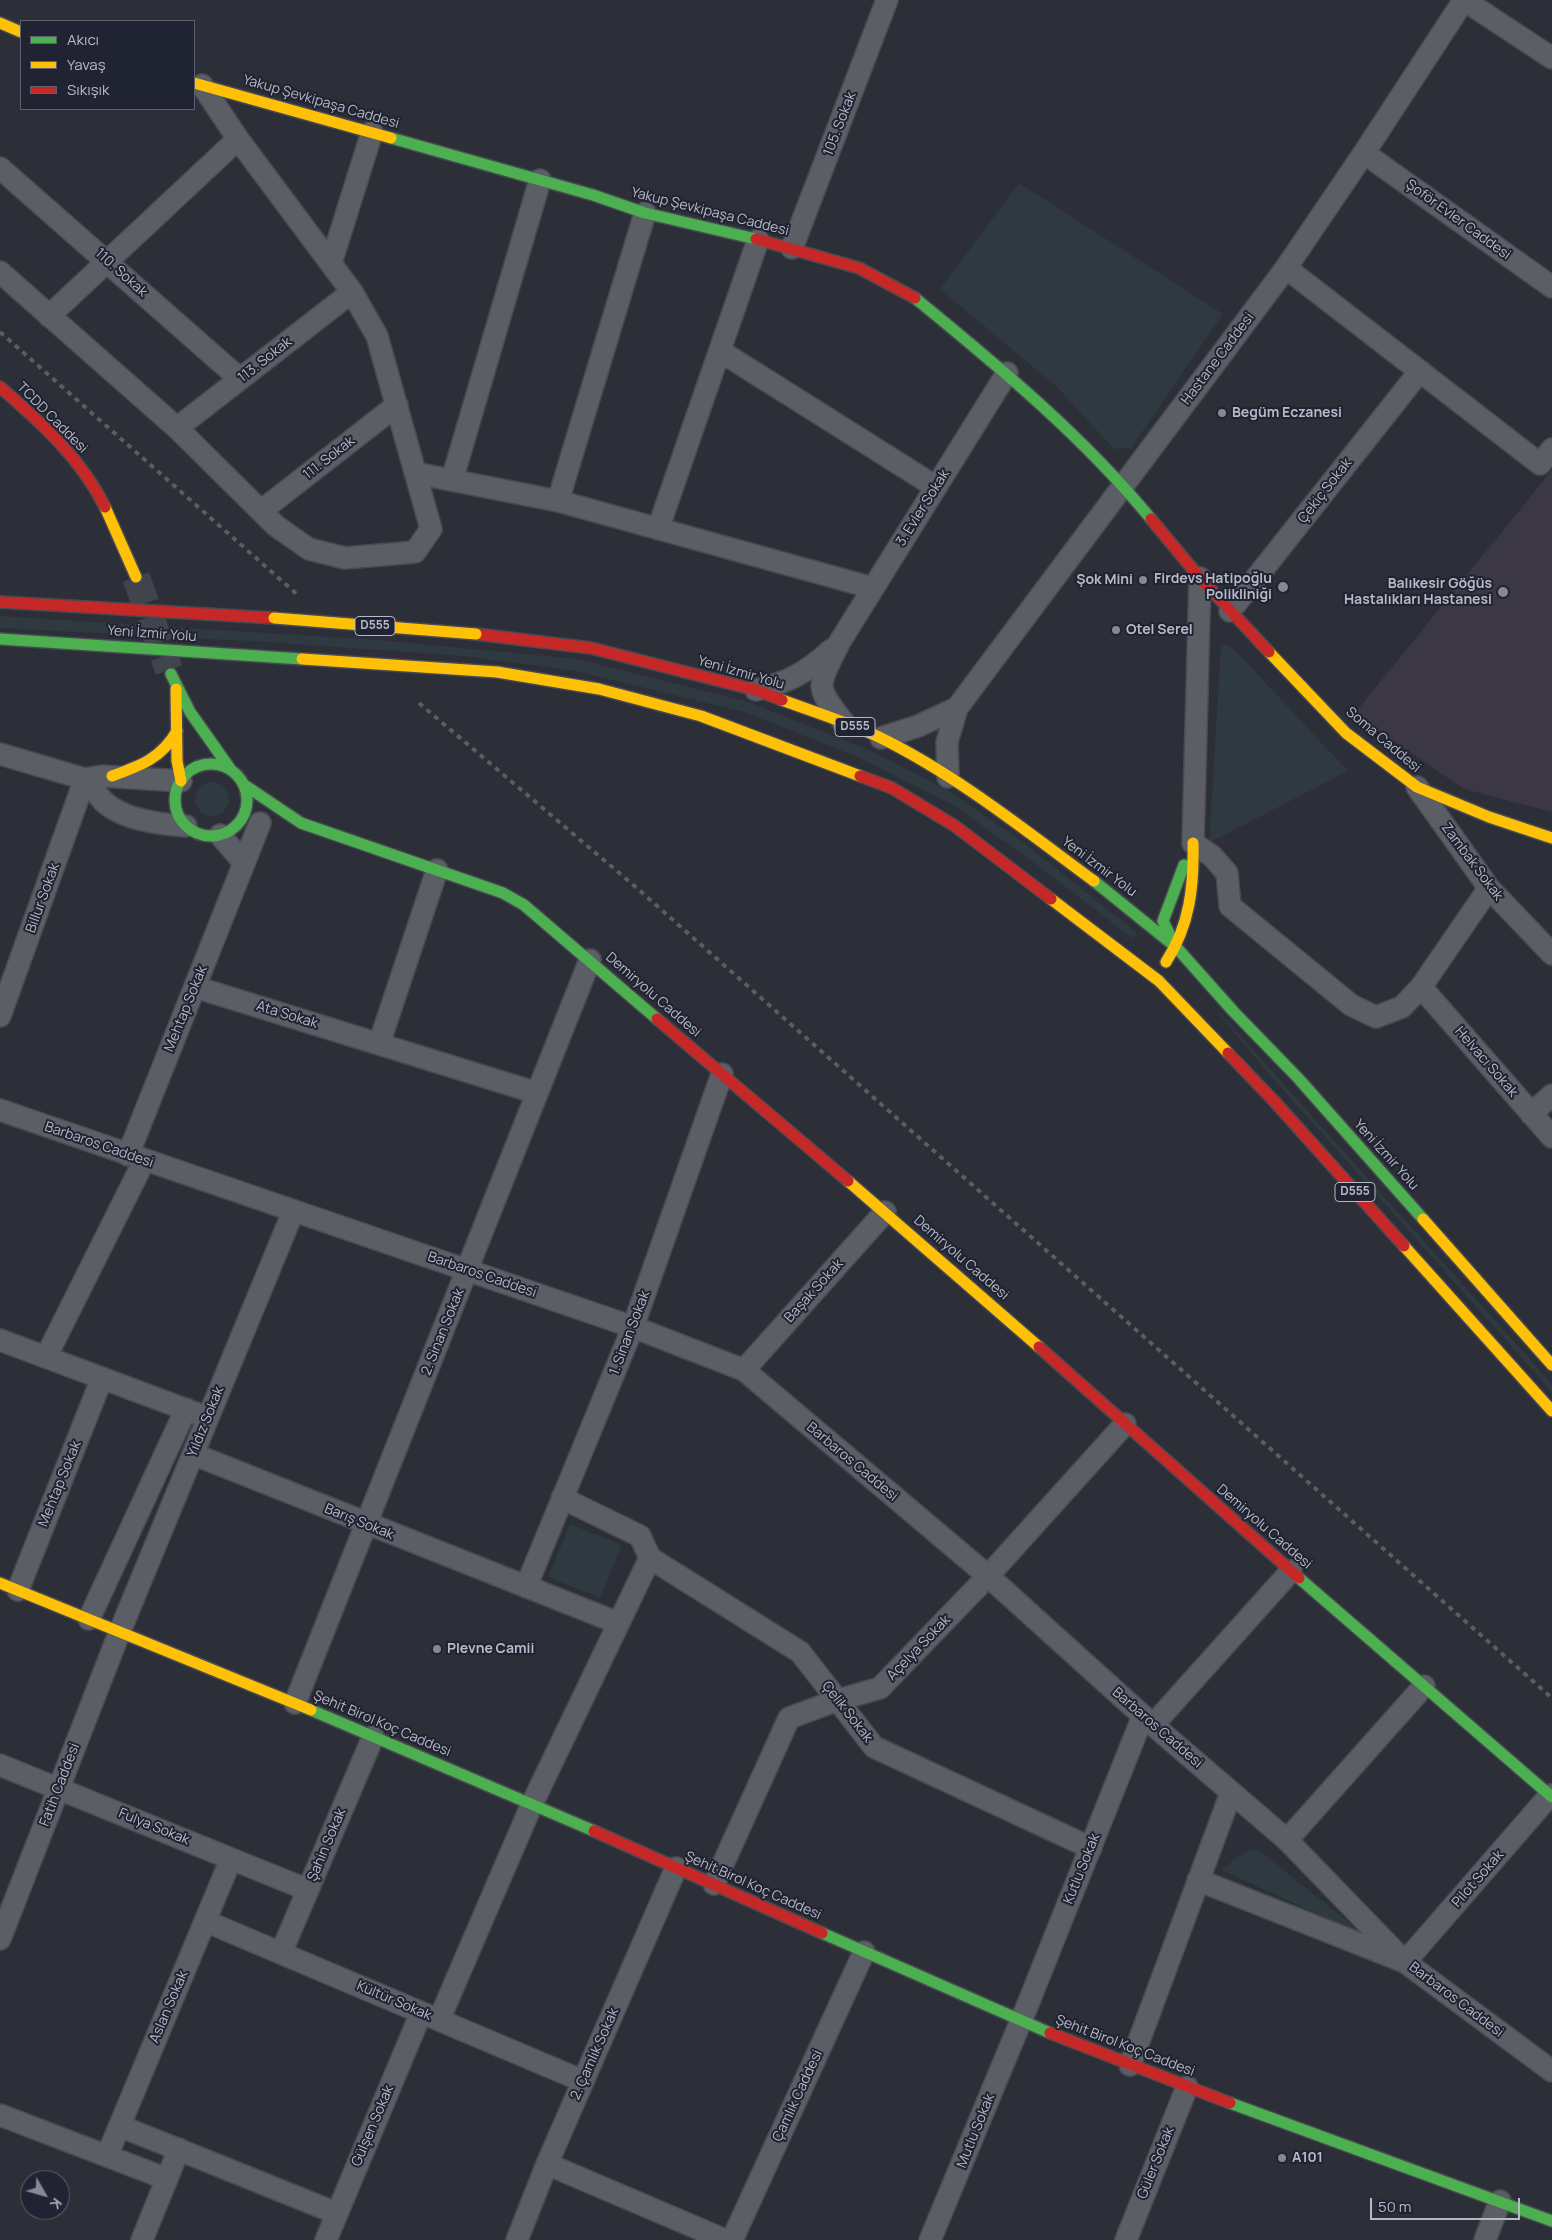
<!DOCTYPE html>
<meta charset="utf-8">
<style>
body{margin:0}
#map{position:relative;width:1552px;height:2240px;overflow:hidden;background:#2c2e38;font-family:Manrope,sans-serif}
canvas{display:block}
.legend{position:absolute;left:20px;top:20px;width:175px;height:90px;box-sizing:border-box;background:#202331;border:1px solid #5d5f6d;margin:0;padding:6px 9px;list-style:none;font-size:15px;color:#b8b9c7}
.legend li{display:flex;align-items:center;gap:10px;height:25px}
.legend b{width:25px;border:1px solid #5d5f6d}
.north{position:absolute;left:20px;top:2170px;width:50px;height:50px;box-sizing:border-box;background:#202331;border:1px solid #5d5f6d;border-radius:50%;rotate:128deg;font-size:14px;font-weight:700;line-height:20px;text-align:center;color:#b8b9c7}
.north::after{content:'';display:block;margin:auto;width:18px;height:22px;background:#878895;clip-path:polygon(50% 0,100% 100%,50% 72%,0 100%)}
.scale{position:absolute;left:1370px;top:2198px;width:150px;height:22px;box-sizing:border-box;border:2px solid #b8b9c7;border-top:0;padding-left:6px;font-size:15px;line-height:18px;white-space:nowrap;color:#b8b9c7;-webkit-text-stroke:4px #202331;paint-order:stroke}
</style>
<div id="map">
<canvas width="1552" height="2240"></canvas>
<ul class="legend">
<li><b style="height:6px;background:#4caf50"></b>Akıcı</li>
<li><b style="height:6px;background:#ffc107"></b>Yavaş</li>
<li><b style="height:6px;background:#c62828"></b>Sıkışık</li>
</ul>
<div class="north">K</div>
<div class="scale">50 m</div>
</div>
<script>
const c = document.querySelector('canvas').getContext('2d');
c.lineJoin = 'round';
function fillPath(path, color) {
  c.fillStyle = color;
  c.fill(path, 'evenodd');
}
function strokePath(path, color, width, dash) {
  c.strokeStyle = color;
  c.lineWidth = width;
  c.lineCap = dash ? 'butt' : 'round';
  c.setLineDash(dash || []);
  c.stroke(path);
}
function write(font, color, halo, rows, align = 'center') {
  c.font = font + ' Manrope,sans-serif';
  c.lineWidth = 4;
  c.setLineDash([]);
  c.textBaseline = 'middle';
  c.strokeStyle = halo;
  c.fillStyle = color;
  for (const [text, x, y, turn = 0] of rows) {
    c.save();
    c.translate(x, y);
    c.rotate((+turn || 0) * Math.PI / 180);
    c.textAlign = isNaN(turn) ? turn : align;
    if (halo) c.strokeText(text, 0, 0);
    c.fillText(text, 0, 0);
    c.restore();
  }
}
const medical = new Path2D(`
 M 1552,470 L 1552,812 L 1464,789 L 1354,714 Z`);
const green = new Path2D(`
 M 1019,183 L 1223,314 L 1131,448 L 1114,449 L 1057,387 L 940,289 Z
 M 0,616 L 379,640 L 577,659 L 748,702 L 874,752 L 949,791 L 1023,842 L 1136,932 L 1136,936 L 1132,938 L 1021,853 L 954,806 L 860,758 L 744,712 L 576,671 L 464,656 L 266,642 L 0,628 Z
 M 1226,644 L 1234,649 L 1348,771 L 1209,843 L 1221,647 Z
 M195 799a17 17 0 1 1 34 0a17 17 0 1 1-34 0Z
 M 1220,1013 L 1552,1384 L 1552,1392 L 1269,1074 L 1219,1014 Z
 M 570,1524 L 622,1545 L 600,1598 L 548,1577 Z
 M 1252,1850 L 1260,1851 L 1366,1936 L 1221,1870 L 1243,1853 Z`);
const secondaryTunnel = new Path2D(`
 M 136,577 L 169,670`);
const street = new Path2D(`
 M 1464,0 L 1552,58
 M 1364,153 L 1552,287
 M 0,168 L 240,379
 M 792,248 L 887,0
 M 331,263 L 372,132
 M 1286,268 L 1540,464 L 1552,449
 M 0,272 L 177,428 L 276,526 L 309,549 L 345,558 L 415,552 L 431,529 L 377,336 L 352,292 L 238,139 L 202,85
 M 49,316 L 238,139
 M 720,351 L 936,487
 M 177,428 L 352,292
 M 415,473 L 558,501 L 873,588
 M 452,480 L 540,180
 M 558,501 L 645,213
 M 261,511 L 397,405
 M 658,529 L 758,240
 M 1200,578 L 1193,843 L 1212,856 L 1227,873 L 1230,906 L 1351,1005 L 1376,1017 L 1402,1007 L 1421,987 L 1489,888
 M 1230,611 L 1420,371
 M 756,690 C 788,683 807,672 831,650
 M 844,723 C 813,684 818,687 839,643 L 1007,373
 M 881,738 L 918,726 L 957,708
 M 0,754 L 85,779 L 102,776 L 181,781
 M 948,777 L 947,742 L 957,708 L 1286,268 L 1364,153 L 1464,0
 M 85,779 C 91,786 97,794 103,801 C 123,820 159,824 186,826
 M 1417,787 L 1489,888 L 1552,954
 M 220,835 L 244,863
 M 195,987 L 537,1093
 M 1421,987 L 1552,1137
 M 0,1016 L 85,779
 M 379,1044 L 437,870
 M 0,1110 L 633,1327 L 744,1370 L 988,1576 L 1153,1725 L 1287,1840 L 1405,1962 L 1552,2071
 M 1531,1114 L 1552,1095
 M 128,1155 L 260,823
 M 0,1340 L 198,1414
 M 46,1357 L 144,1161
 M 744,1370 L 885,1212
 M 193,1454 L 618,1623
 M 650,1558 L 800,1652 L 874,1747 L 1091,1848
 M 526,1587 L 633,1327 L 722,1074
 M 18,1590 L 102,1378
 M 89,1619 L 186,1409
 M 295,1703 L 590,960
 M 1153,1725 L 1291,1571
 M 0,1765 L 308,1890
 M 1287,1840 L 1424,1686
 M 1198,1880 L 1405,1962 L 1550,1795
 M 714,1884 L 789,1718 L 838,1700 L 880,1688 L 988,1576 L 1125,1424
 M 205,1921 L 583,2081
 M 0,1939 L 120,1631 L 293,1212
 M 281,1953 L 373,1737
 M 439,2020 L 532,1804 L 650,1558 L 640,1536 L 562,1498
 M 1130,2065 L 1231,1793
 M 0,2115 L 167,2179
 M 120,2126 L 336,2213
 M 107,2156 L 231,1859
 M 547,2164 L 725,2240
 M 142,2240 L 179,2149
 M 326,2240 L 421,2013
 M 517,2240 L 547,2164 L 676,1868
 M 732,2240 L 864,1952
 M 930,2240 L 1028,2004 L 1143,1716
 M 1126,2240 L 1187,2087
 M 1485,2240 L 1500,2201`);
const fast = new Path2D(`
 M 391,138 L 593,195 L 645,213 L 756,239
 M 915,298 C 998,366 1083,436 1151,519
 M 0,639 L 302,659
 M 171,674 L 190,712 L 231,770
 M175 800a36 36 0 1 1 72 0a36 36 0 1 1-72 0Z
 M 243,784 L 301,823 L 503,893 L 524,905 L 657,1019
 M 1094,881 L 1177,948 L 1233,1011 L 1298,1078 L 1423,1219
 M 1176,948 L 1163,921 L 1184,865
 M 1299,1578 L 1552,1797
 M 311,1710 L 594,1831
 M 822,1933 L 1050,2033
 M 1230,2103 L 1552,2221`);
const slow = new Path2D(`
 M 0,23 L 21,32
 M 194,83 L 391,138
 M 105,507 L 136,577
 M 1269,652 L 1346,733 L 1417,787 L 1489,817 L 1552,838
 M 497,672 L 599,689 L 701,716 L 860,776
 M 176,689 L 177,761 L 181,781
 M 782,700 C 814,712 850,723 881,738 C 958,776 1026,831 1094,881
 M 112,776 C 140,766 162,758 177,731
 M 1051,899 L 1159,981 L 1228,1053
 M 1166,962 C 1190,925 1194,886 1193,843
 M 848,1181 L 1039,1347
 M 1423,1219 L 1552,1365
 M 1404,1246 L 1552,1411
 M 0,1583 L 311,1710`);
const jam = new Path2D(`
 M 756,239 L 859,268 L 915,298
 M 0,387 C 40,422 81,458 105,507
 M 1151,519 L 1200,578 L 1269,652
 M 0,602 L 274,618
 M 476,634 L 591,648 L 756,690 L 782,700
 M 860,776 L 892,788 L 955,826 L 1051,899
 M 657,1019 L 848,1181
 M 1228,1053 L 1274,1101 L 1404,1246
 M 1039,1347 L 1299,1578
 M 594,1831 L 822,1933
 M 1050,2033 L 1230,2103`);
const rail = new Path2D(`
 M 0,332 L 299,596
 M 419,703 L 638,889 L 1552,1698`);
const slowBridge = new Path2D(`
 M 274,618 L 476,634
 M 302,659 L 497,672`);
const markers = [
 [1222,413,5,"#878895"],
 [1143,580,5,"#878895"],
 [1283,587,6,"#878895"],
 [1503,592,6,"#878895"],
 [1116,630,5,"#878895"],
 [437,1649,5,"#878895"],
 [1282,2158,5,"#878895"]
];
const shields = [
 [375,626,40],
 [855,727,40],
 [1355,1192,40]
];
const shieldNames = [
 ["D555",375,626],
 ["D555",855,727],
 ["D555",1355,1192]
];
const streetNames = [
 ["Yakup Şevkipaşa Caddesi",321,102,16],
 ["105. Sokak",840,124,-69],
 ["Yakup Şevkipaşa Caddesi",710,212,14],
 ["Şoför Evler Caddesi",1458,220,36],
 ["110. Sokak",121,273,42],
 ["Hastane Caddesi",1218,359,-53],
 ["113. Sokak",265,360,-38],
 ["TCDD Caddesi",52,418,45],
 ["111. Sokak",329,458,-38],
 ["Çekiç Sokak",1325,491,-52],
 ["3. Evler Sokak",923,508,-58],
 ["Yeni İzmir Yolu",152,634,4],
 ["Yeni İzmir Yolu",741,673,16],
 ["Soma Caddesi",1383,740,40],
 ["Zambak Sokak",1472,862,53],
 ["Yeni İzmir Yolu",1099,867,37],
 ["Billur Sokak",43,898,-70],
 ["Demiryolu Caddesi",653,995,41],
 ["Mehtap Sokak",186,1009,-68],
 ["Ata Sokak",287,1015,17],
 ["Helvacı Sokak",1486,1062,49],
 ["Barbaros Caddesi",99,1145,19],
 ["Yeni İzmir Yolu",1386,1155,48],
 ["Demiryolu Caddesi",961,1258,41],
 ["Barbaros Caddesi",482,1275,19],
 ["Başak Sokak",814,1291,-48],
 ["2. Sinan Sokak",443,1332,-68],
 ["1. Sinan Sokak",630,1333,-69],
 ["Yıldız Sokak",206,1422,-68],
 ["Barbaros Caddesi",852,1462,40],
 ["Mehtap Sokak",60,1484,-68],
 ["Barış Sokak",359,1522,22],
 ["Demiryolu Caddesi",1264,1527,41],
 ["Açelya Sokak",919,1648,-46],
 ["Çelik Sokak",847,1712,52],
 ["Şehit Birol Koç Caddesi",382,1724,23],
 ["Barbaros Caddesi",1157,1728,41],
 ["Fatih Caddesi",60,1785,-69],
 ["Fulya Sokak",154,1827,22],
 ["Şahin Sokak",327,1845,-67],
 ["Kutlu Sokak",1082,1869,-68],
 ["Pilot Sokak",1478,1879,-49],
 ["Şehit Birol Koç Caddesi",753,1886,24],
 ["Barbaros Caddesi",1456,2000,37],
 ["Kültür Sokak",394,2001,23],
 ["Aslan Sokak",169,2007,-67],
 ["Şehit Birol Koç Caddesi",1125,2046,21],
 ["2. Çamlık Sokak",595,2054,-66],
 ["Çamlık Caddesi",798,2096,-65],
 ["Gülşen Sokak",373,2126,-67],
 ["Mutlu Sokak",976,2131,-68],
 ["Güler Sokak",1156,2163,-68]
];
const poiNames = [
 ["Begüm Eczanesi",1232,413],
 ["Firdevs Hatipoğlu",1272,579,"right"],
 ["Polikliniği",1272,595,"right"],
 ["Şok Mini",1133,580,"right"],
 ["Balıkesir Göğüs",1492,584,"right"],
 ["Hastalıkları Hastanesi",1492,600,"right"],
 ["Otel Serel",1126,630],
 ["Plevne Camii",447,1649],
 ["A101",1292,2158]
];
fillPath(medical, '#3b3743');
fillPath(green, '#2e3940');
strokePath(secondaryTunnel, '#41434d', 28, [28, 14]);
strokePath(street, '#484a51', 24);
strokePath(fast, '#484a51', 14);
strokePath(slow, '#484a51', 14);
strokePath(jam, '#484a51', 14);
strokePath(street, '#5c5e66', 21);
strokePath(fast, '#4caf50', 11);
strokePath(slow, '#ffc107', 11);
strokePath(jam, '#c62828', 11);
strokePath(rail, '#5b5c64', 4, [5, 5]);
strokePath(slowBridge, '#494a53', 14, []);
strokePath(slowBridge, '#ffc107', 11);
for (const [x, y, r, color] of markers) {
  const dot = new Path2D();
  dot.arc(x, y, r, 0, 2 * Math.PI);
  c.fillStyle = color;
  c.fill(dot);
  strokePath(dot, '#202331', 2);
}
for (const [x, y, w] of shields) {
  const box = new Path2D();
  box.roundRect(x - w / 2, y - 9.5, w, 19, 4);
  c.fillStyle = '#202331';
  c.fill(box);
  strokePath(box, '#b8b9c7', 1);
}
write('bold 12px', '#b8b9c7', null, shieldNames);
write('14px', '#b8b9c7', '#202331', streetNames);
write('bold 14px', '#b8b9c7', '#202331', poiNames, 'left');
</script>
